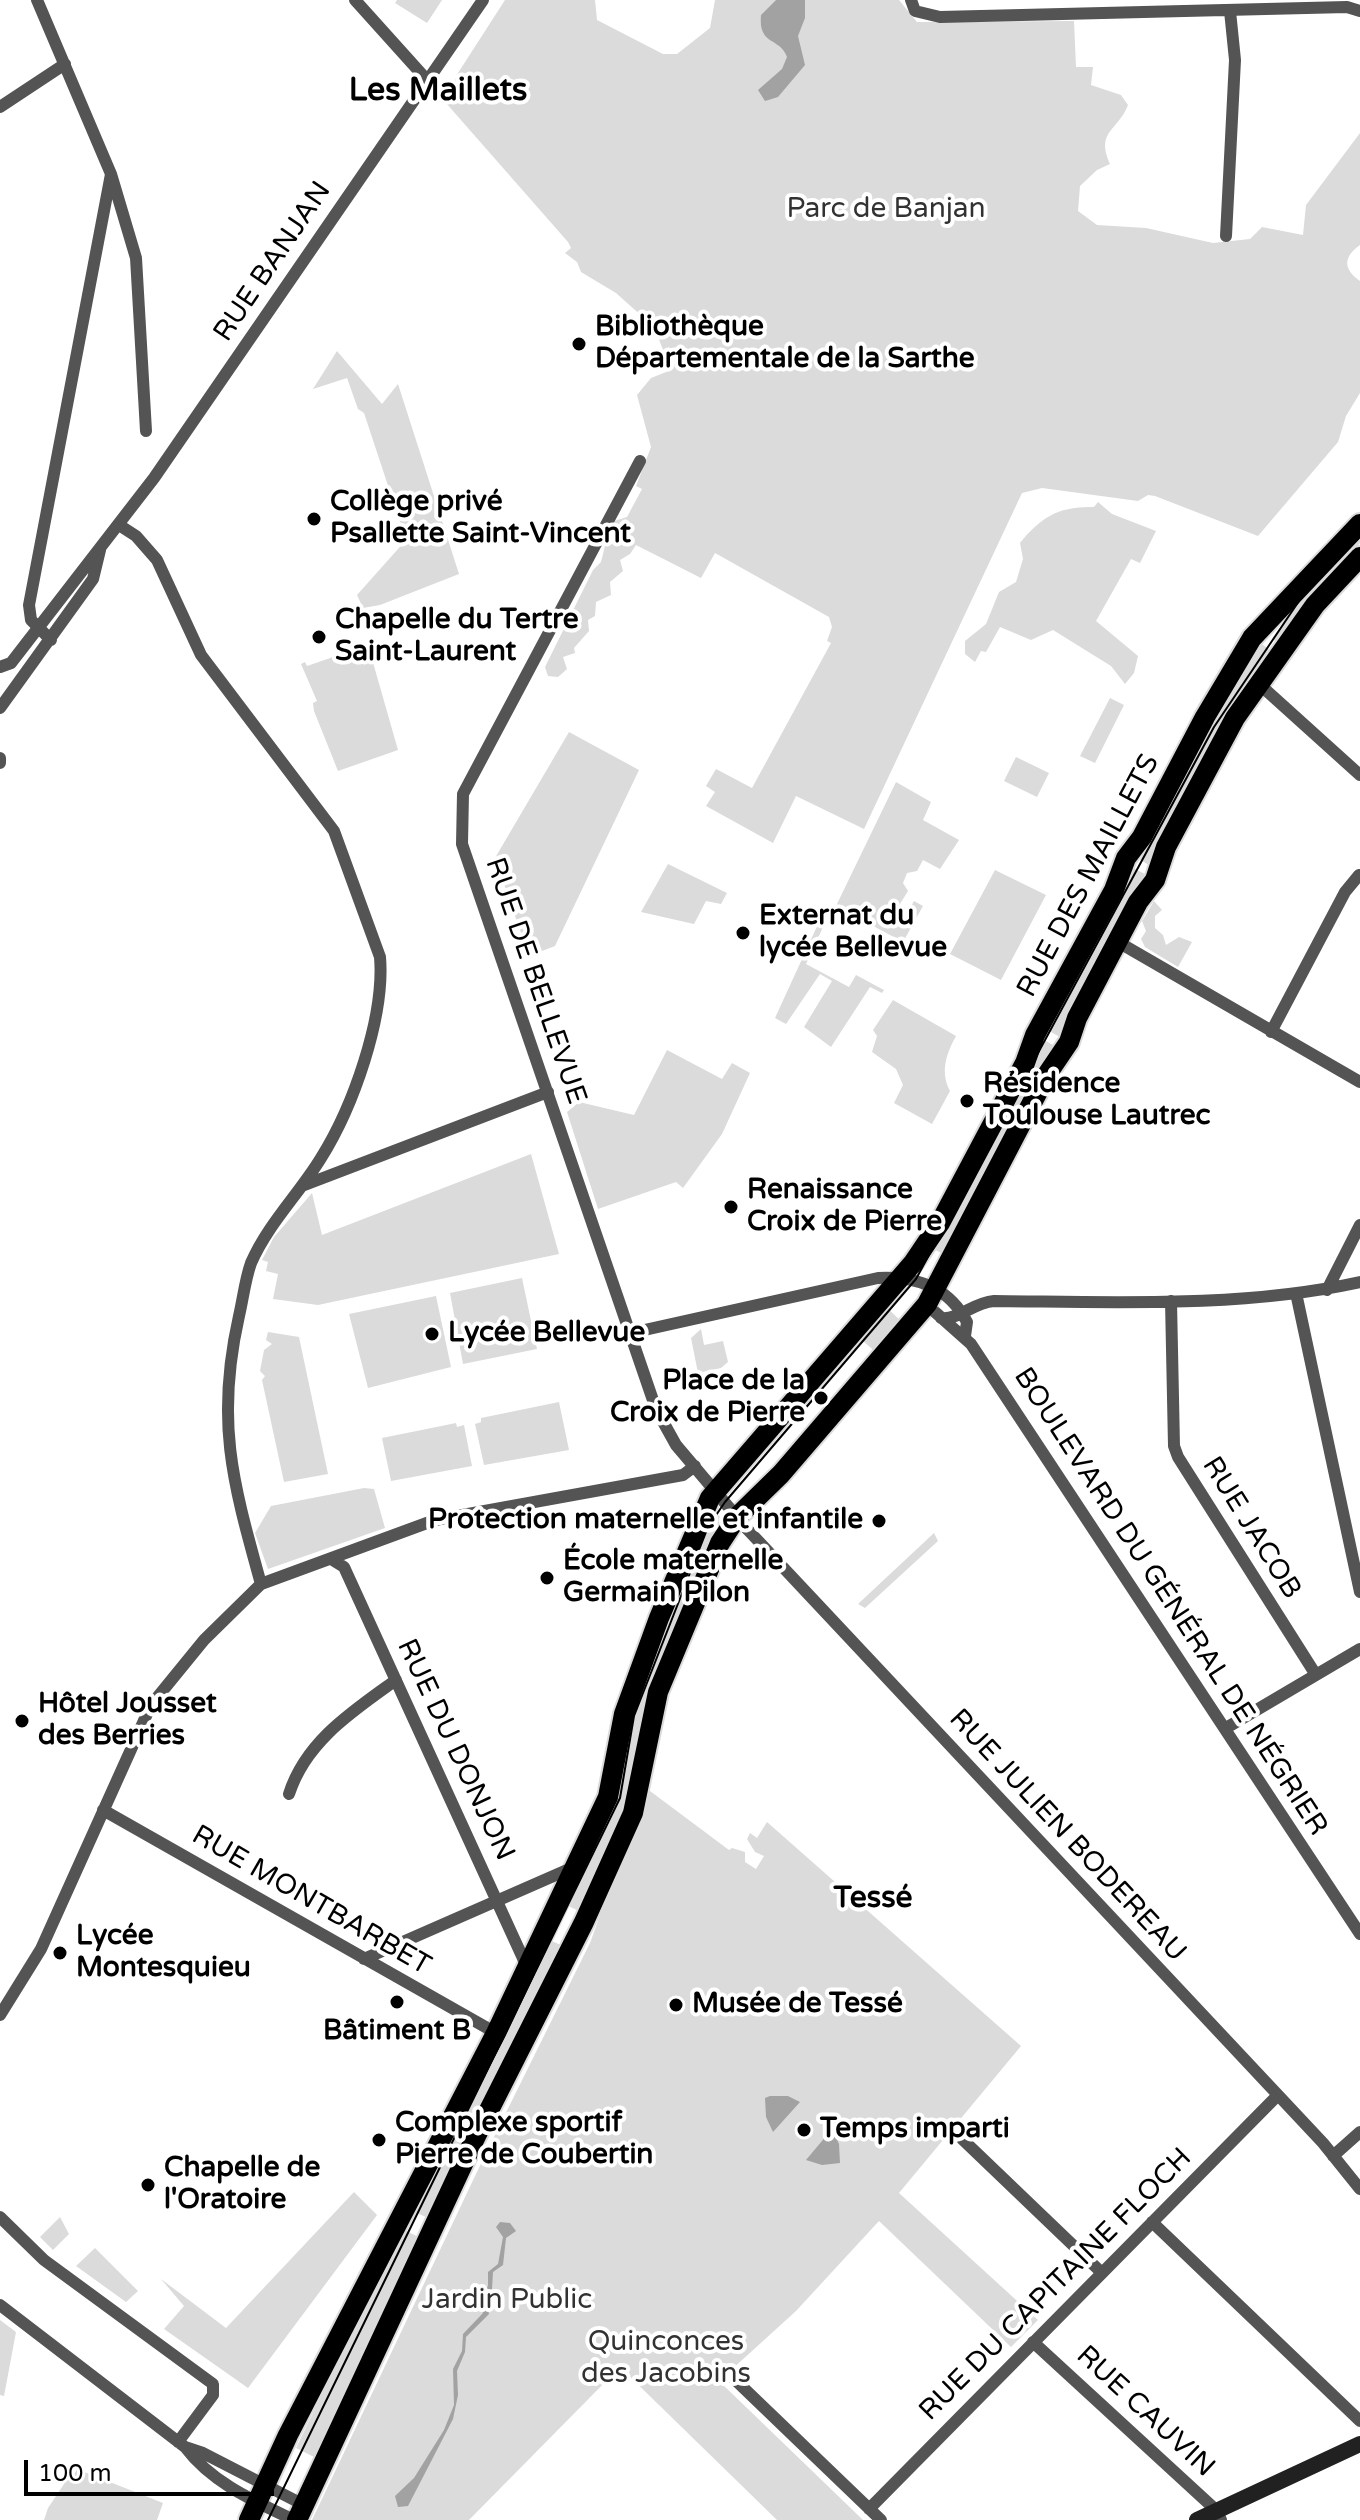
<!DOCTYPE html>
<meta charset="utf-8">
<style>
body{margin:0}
#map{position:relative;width:1360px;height:2520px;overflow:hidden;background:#fff;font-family:"Varela Round",sans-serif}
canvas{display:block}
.scale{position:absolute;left:24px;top:2460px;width:250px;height:36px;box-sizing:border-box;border:4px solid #000;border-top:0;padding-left:10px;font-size:24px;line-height:28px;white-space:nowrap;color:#000;-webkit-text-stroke:6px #fff;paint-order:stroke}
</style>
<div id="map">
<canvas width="1360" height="2520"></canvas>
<div class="scale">100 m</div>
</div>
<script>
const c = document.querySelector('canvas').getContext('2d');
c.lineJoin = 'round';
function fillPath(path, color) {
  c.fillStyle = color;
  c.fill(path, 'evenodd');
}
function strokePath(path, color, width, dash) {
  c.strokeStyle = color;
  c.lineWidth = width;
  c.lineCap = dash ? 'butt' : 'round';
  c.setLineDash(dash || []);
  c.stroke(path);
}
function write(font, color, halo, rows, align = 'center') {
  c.font = font + ' "Varela Round",sans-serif';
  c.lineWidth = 8;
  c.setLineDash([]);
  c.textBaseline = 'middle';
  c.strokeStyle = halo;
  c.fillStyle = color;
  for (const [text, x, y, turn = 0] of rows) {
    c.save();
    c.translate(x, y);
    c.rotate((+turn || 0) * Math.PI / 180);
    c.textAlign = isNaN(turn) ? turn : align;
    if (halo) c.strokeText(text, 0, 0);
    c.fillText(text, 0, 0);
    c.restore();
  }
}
const green = new Path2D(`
 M 397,0 L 442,0 L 427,23 L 395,3 Z
 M 505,0 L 595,0 L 597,20 L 663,54 L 677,54 L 710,28 L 715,0 L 899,0 L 917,22 L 1074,21 L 1076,67 L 1093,67 L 1091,85 L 1121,95 L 1128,105 C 1118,131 1095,131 1110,164 L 1097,170 L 1080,186 L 1078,211 L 1097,225 L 1146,228 L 1213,243 L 1250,239 L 1262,227 L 1303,235 L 1306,205 L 1360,133 L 1360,245 C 1343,257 1343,269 1360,281 L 1360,393 L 1346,416 L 1338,442 L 1258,536 L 1155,496 L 1148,495 L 1138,501 L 1042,488 L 1022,493 L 864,829 L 796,796 L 773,843 L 706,806 L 715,792 L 706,786 L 716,769 L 752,788 L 831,643 L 827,641 L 832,627 L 829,617 L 715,553 L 701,578 L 636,545 L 630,554 L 620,560 L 623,571 L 610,582 L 611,595 L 596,602 L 595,616 L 588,620 L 589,631 L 574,648 L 575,653 L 563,657 L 567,669 L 558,677 L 548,676 L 545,667 L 593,570 L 601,562 L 611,522 L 627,517 L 642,489 L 636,486 L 651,447 L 637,395 L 651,378 L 671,370 L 654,327 L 616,293 L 581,272 L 577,262 L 565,253 L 571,248 L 568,242 L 446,103 L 458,73 Z
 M 337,351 L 382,404 L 398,384 L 459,574 L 380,605 L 363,608 L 357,595 L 406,540 L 364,413 L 358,409 L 347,378 L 313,389 Z
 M 1098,502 L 1112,514 L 1156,531 L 1140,563 L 1131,559 L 1096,621 L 1138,656 L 1134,673 L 1125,684 L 1111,666 L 1053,630 L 1031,640 L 1000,627 L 986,652 L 981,651 L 975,662 L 965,654 L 965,641 L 986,624 L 999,592 L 1016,582 L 1023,559 L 1020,543 C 1041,517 1059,506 1094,507 Z
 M 1360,535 L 1360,543 L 1277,642 L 1272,639 L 1301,598 Z
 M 1262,644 L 1272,652 L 1149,865 L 1139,859 C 1176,786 1213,711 1262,644 Z
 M 368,645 L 398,750 L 338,771 L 314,711 L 313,703 L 317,701 L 301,664 L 305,662 L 307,666 Z
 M 1110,698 L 1124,705 L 1095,763 L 1080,756 Z
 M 569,732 L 639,770 L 555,946 L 529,956 L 495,858 Z
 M 1016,757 L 1049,773 L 1037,797 L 1004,781 Z
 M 896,782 L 931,802 L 923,820 L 959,840 L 940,869 L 923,860 L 917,871 L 907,873 L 903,883 L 908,891 L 898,907 L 908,912 L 914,901 L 923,906 L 903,942 L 836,906 Z
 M 668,864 L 727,893 L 721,904 L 706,901 L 694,924 L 641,912 Z
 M 1133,868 L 1145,874 L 1060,1037 L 1049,1031 Z
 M 995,870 L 1046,895 L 1001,980 L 950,954 Z
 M 1154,901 L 1162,910 L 1155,916 L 1155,928 L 1163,935 L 1166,945 L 1179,937 L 1192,942 L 1178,967 L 1145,947 L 1141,939 L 1146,931 L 1142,921 Z
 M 819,922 L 824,925 L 806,964 L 849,987 L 856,975 L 884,990 L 882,993 L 870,987 L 831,1047 L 804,1027 L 832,981 L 820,974 L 786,1024 L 775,1018 Z
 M 893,1000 L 956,1036 C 946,1054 940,1072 950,1091 L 932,1124 L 894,1103 L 903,1085 L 896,1069 L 872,1052 L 877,1036 L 873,1030 Z
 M 1044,1040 L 1055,1046 L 941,1253 L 930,1247 Z
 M 667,1050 L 722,1079 L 732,1063 L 750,1073 L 722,1134 L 683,1188 L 676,1182 L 598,1209 L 567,1112 L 579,1102 L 634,1115 Z
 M 531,1154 L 559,1254 L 318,1305 L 273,1299 L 278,1274 L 266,1271 L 268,1262 L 262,1260 L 274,1237 L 312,1193 L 322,1235 Z
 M 522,1278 L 537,1349 L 463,1364 L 450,1293 Z
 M 436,1296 L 451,1367 L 368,1388 L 349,1314 Z
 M 884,1305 L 902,1322 L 877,1353 L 857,1336 Z
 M 701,1329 L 704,1345 L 723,1341 L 728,1362 L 721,1368 L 698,1373 L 691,1338 Z
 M 268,1332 L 299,1337 L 328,1474 L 284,1482 L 262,1380 L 265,1376 L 260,1371 L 264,1350 L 272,1344 L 266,1340 Z
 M 559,1402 L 569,1450 L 484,1465 L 475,1424 L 481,1422 L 481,1418 Z
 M 456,1423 L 457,1427 L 464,1425 L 472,1466 L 391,1481 L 382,1438 Z
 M 364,1488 L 374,1489 L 385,1528 L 268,1569 L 255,1533 L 271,1506 Z
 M 715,1513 L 725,1520 L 630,1799 L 577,1910 L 566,1905 L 630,1717 L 706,1525 Z
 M 934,1533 L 938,1541 L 865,1608 L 858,1604 Z
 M 646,1788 L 729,1850 L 732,1848 L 745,1852 L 745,1862 L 756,1869 L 764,1856 L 755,1852 L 747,1839 L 750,1833 L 757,1838 L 767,1822 L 1021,2046 L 899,2193 L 1038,2320 L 1011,2347 L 879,2221 L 796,2311 L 719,2381 L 863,2520 L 777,2520 L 620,2367 L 469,2520 L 312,2520 L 485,2155 L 590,1943 Z
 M 549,1940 L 561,1945 L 428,2218 L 417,2213 Z
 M 354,2192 L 377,2215 L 248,2388 L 164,2329 L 184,2306 L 161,2279 L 226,2328 Z
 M 60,2217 L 69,2234 L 53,2250 L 40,2237 Z
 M 402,2229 L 423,2239 L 316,2458 L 296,2448 Z
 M 95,2248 L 138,2291 L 126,2302 L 76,2266 Z
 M 0,2320 L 16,2332 L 4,2396 L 0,2395 Z
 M 64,2469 L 75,2473 L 77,2469 L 163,2503 L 157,2520 L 44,2520 L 48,2508 L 68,2478 L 62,2473 Z`);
const water = new Path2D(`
 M 776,0 L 805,0 L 805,18 L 798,36 L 805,65 L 778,97 L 765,101 L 758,90 L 782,69 L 787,57 C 780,37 758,46 761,15 Z
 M 770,2096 L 788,2096 L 800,2102 L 773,2132 L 766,2117 L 765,2098 Z
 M 832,2129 L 839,2144 L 840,2163 L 822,2165 L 806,2160 Z
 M 500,2222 L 510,2223 L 516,2231 L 506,2238 L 503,2265 L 493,2272 L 492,2289 L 484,2296 L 489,2314 L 466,2337 L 465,2352 L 457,2371 L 458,2395 L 453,2419 L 408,2506 L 398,2507 L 395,2496 L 414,2478 L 444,2430 L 454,2405 L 453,2369 L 462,2351 L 463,2334 L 483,2313 L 479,2295 L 488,2286 L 488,2272 L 498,2264 L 503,2237 L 496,2227 Z`);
const street = new Path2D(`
 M 37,0 L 111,174 L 136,258 L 146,431
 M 355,0 L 427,80
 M 911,0 L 915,11 L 940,17 L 1347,7 L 1360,11
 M 0,107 L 65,64
 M 1226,236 L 1235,60 L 1230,11
 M 640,461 L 463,794 L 462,844 L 656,1409 L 676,1445 L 748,1530 L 1323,2143 L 1360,2189
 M 119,525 L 136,536 L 157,560 L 201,655 L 334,831 L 380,957 C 385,1017 353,1107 321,1158 C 299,1194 268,1224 251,1263 C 245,1280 243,1299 239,1316 C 215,1422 233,1483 261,1584
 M 51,640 L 31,620 L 29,605 L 111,174
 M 0,667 L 11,663 L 154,478 L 483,0
 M 1258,683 L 1360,775
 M 0,708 L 93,579 L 100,550
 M 0,758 L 0,763
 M 1118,942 L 1360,1082
 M 1271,1032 L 1345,892 L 1359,875
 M 302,1186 L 548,1092
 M 1327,1290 L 1360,1225
 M 1296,1293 L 1360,1592
 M 1171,1301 L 1174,1446 L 1178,1457 L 1316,1675
 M 935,1312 L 971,1344 L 1360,1934
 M 941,1318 C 959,1320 972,1303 994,1301 C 1115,1302 1241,1308 1360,1282
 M 631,1333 L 878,1278 C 916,1276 948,1286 967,1322 L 965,1336
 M 331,1559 L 344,1567 L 527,1967
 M 1226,1728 L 1360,1649
 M 289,1794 C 306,1741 353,1711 396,1680
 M 103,1810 L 496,2033
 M 364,1959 L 574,1867
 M 0,2015 L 41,1949 L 151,1705 L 204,1640 L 261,1584 L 435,1520 L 683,1475 L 695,1466
 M 959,2136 L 1102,2273
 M 1333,2156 L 1360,2132
 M 0,2217 L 44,2260 L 213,2384 L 213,2395 L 178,2442
 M 1152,2222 L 1360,2421
 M 0,2305 L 185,2447 L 203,2453 L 304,2505
 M 1033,2342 L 1217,2511 L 1221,2520
 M 728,2373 L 881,2520
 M 185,2447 C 212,2483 254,2501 294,2520
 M 869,2509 L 1277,2096`);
const secondary = new Path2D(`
 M 1197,2520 L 1360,2444`);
const primary = new Path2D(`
 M 249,2520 L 288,2435 L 496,2033 L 608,1797 L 624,1714 L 659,1618 L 710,1498 L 913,1263 L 940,1223 L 1025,1063 L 1035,1035 L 1114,890 L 1126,858 L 1142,837 L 1205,717 L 1252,638 L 1360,524
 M 297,2520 L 476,2136 L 584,1922 L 633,1813 L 658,1692 L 720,1543 L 737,1517 L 781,1474 L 927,1304 L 1046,1076 L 1069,1042 L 1077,1018 L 1138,902 L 1155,880 L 1166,847 L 1235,718 L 1315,605 L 1360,557`);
const tram = new Path2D(`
 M 268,2520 L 620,1798 L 634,1716 L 708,1527 L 725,1502 L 916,1279 L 1214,727 L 1301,598 L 1360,536`);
const markers = [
 [579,344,8,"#000"],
 [314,519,8,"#000"],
 [319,637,8,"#000"],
 [743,933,8,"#000"],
 [967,1101,8,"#000"],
 [731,1207,8,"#000"],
 [432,1334,8,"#000"],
 [821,1398,8,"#000"],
 [879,1521,8,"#000"],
 [547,1578,8,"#000"],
 [22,1721,8,"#000"],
 [60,1953,8,"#000"],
 [397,2002,8,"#000"],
 [676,2005,8,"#000"],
 [804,2130,8,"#000"],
 [379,2140,8,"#000"],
 [148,2185,8,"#000"]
];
const parkNames = [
 ["Parc de Banjan",886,210],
 ["Jardin Public",507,2301],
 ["Quinconces",666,2343],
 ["des Jacobins",666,2375]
];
const streetNames = [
 ["RUE BANJAN",273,262,-56],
 ["RUE DES MAILLETS",1089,876,-62],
 ["RUE DE BELLEVUE",535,981,71],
 ["RUE JACOB",1251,1528,58],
 ["BOULEVARD DU GÉNÉRAL DE NÉGRIER",1170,1602,57],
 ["RUE DU DONJON",455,1750,65],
 ["RUE JULIEN BODEREAU",1067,1836,47],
 ["RUE MONTBARBET",311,1901,30],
 ["RUE DU CAPITAINE FLOCH",1056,2285,-45],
 ["RUE CAUVIN",1145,2412,43]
];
const poiNames = [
 ["Bibliothèque",595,328],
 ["Départementale de la Sarthe",595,360],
 ["Collège privé",330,503],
 ["Psallette Saint-Vincent",330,535],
 ["Chapelle du Tertre",335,621],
 ["Saint-Laurent",335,653],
 ["Externat du",759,917],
 ["lycée Bellevue",759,949],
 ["Résidence",983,1085],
 ["Toulouse Lautrec",983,1117],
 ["Renaissance",747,1191],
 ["Croix de Pierre",747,1223],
 ["Lycée Bellevue",448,1334],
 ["Place de la",805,1382,"right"],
 ["Croix de Pierre",805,1414,"right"],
 ["Protection maternelle et infantile",863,1521,"right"],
 ["École maternelle",563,1562],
 ["Germain Pilon",563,1594],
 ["Hôtel Jousset",38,1705],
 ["des Berries",38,1737],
 ["Lycée",76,1937],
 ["Montesquieu",76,1969],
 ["Musée de Tessé",692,2005],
 ["Bâtiment B",397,2032,"center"],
 ["Complexe sportif",395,2124],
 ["Pierre de Coubertin",395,2156],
 ["Temps imparti",820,2130],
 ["Chapelle de",164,2169],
 ["l'Oratoire",164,2201]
];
const neighbourhoodNames = [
 ["Tessé",873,1899]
];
const quarterNames = [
 ["Les Maillets",438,92]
];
fillPath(green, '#dbdbdb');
fillPath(water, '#a2a2a2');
strokePath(primary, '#dbdbdb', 24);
strokePath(street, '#545454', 12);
strokePath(secondary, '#212121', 16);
strokePath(primary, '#000', 20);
strokePath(tram, '#000', 2);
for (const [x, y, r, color] of markers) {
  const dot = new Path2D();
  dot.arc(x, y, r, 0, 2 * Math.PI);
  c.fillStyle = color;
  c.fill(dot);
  strokePath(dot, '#fff', 3);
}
write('28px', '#323232', '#fff', parkNames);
write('28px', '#000', '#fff', streetNames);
write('bold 28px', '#000', '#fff', poiNames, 'left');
write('bold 30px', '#000', '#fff', neighbourhoodNames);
write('bold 32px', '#000', '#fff', quarterNames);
</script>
